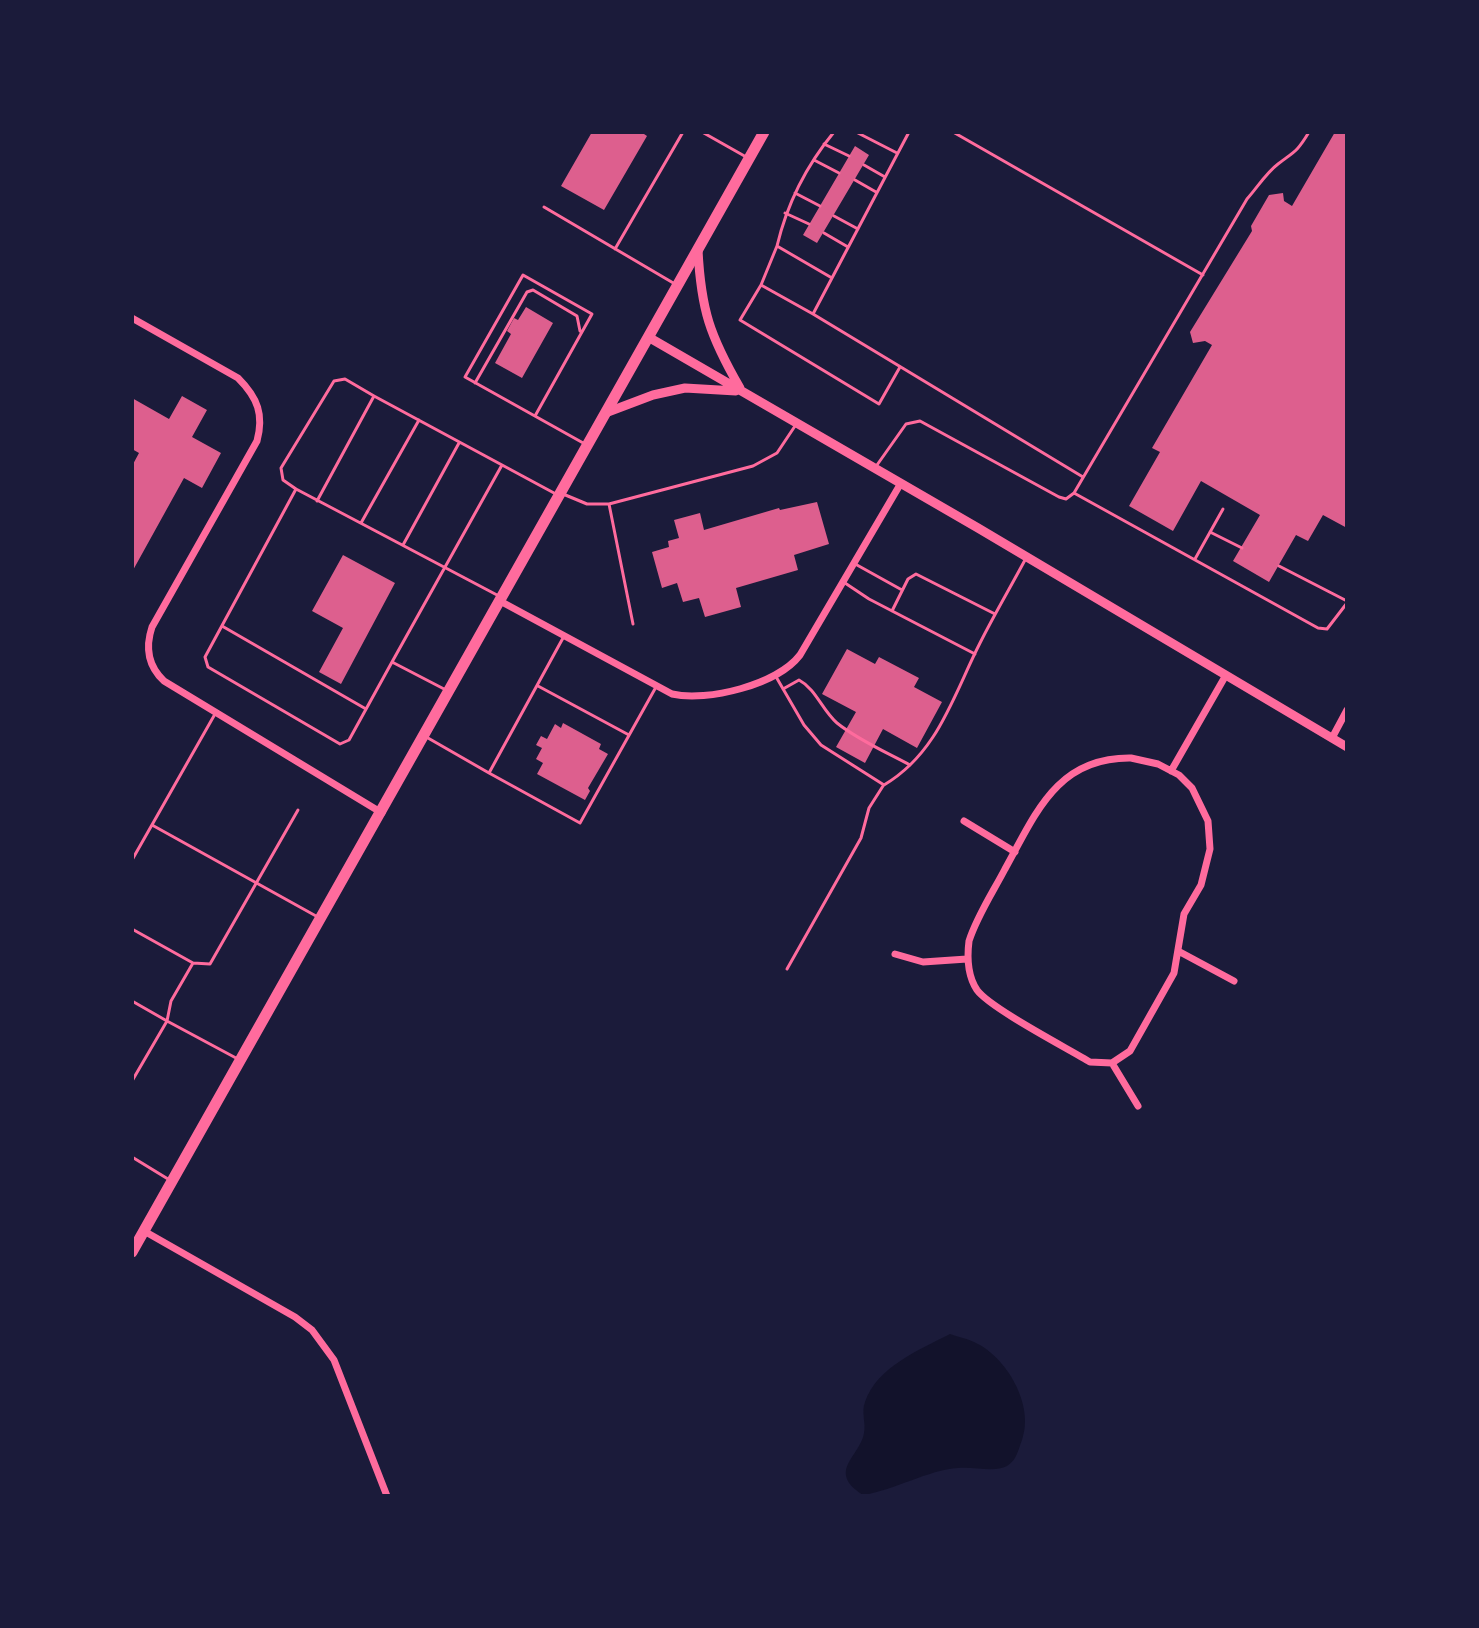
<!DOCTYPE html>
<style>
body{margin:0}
#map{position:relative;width:1479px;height:1628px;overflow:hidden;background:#1b1b3a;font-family:"Golos Text",sans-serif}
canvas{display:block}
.frame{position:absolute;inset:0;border:134px solid #1b1b3a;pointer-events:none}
</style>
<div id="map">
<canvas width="1479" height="1628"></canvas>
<div class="frame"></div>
</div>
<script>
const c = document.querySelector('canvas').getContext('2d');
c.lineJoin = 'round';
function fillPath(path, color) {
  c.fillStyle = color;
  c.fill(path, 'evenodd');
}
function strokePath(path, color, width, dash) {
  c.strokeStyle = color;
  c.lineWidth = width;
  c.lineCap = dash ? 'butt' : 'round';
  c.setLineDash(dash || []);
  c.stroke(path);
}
const water = new Path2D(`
 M 950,1334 C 958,1337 966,1338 974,1342 C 1006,1356 1035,1405 1022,1440 C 1018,1450 1017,1460 1007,1466 C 994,1473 973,1466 958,1468 C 928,1470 895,1490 863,1495 C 826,1471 860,1457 864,1433 C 866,1423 861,1412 865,1402 C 877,1367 919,1350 950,1334 Z`);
const building = new Path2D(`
 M 592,132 L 641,132 L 647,136 L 604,210 L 561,186 Z
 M 1335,132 L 1347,132 L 1347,528 L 1323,515 L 1308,541 L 1296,535 L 1269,582 L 1233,561 L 1260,515 L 1201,481 L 1173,531 L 1129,506 L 1160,452 L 1152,448 L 1212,345 L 1205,341 L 1193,343 L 1190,332 L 1252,231 L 1251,226 L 1269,195 L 1283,193 L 1284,201 L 1292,206 Z
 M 855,146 L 869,155 L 817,243 L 803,235 Z
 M 526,307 L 553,323 L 522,378 L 495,363 L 511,334 L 507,331 L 514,318 L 518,320 Z
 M 182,396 L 207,410 L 192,437 L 221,453 L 202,488 L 184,478 L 132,572 L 132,466 L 139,453 L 132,449 L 132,398 L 169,419 Z
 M 817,502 L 829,544 L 794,555 L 798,570 L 736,588 L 741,607 L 705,617 L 699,598 L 683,602 L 677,583 L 662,588 L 652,552 L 669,547 L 668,541 L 679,538 L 674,520 L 700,513 L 704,530 L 779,508 L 780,510 Z
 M 343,555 L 395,583 L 341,684 L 319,672 L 343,628 L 312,611 Z
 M 847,649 L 875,664 L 879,657 L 919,678 L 914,687 L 942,702 L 917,748 L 883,729 L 865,763 L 836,747 L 856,712 L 822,694 Z
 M 563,723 L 601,744 L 599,749 L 608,754 L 588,788 L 590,791 L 585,800 L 537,774 L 543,763 L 536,759 L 542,748 L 536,745 L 541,736 L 547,739 L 555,724 L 561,728 Z`);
const service = new Path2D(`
 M 702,132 L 748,158
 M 856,132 L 897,153
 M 909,132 L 813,314 L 1083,477
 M 953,132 L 1203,275
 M 824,144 L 849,156
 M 814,160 L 839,173
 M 864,165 L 885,177
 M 855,180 L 876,192
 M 795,193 L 820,206
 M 544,207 L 675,284
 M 785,213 L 809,224
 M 834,216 L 858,229
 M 824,233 L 848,247
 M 777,246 C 787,204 806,166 834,132
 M 615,249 L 683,132
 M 832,278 L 777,246 L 761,285 L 740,320 L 879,404 L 900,367
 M 761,285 L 813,314
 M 475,383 L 527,292 L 533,290 L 577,316 L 580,331
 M 374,396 L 554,493
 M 535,416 L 592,314 L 523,275 L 465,377 L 585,444
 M 877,465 L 906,424 L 920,421 L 1059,497 L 1066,499 L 1074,493 L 1247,199 C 1257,188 1266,173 1278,164 C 1295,151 1297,152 1309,132
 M 296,489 L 283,480 L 281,468 L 334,381 L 345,379 L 374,396 L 317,501
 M 1074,493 L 1318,628 L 1327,629 L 1347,603
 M 563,494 L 587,504 L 609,504 L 753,466 L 777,453 L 795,426
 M 609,504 L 633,624
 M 361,523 L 419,420
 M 1210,532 L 1242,548
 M 403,545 L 459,443
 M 1195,559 L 1223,509
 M 857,565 L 902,590
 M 1279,566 L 1347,601
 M 845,583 L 869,599 L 975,654
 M 892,611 L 908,579 L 916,574 L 995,614
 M 222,626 L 366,709
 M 392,662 L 502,465
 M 775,675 L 804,725 L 821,745 L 884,785 C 938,753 953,696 980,643 C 994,615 1010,588 1025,560
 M 538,686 L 629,735
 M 783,689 L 799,680 C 816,689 822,710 837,723 C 858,740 886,752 910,765
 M 446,690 L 392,662 L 349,740 L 340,744 L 208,667 L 205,657 L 296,489 L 497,595
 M 428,738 L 489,773 L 563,638
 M 489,773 L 580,823 L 656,687
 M 152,825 L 316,916
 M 132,860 L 215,714
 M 132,929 L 193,963 L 171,1001 L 167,1021 L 132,1001
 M 193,963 L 210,964 L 298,810
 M 787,969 L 861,838 L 869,808 L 883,786
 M 132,1081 L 167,1021 L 236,1058
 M 132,1157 L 168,1179`);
const minor = new Path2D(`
 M 132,318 L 238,378 C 258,398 264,415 257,441 L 152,627 C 145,648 148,666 164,681 L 382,813
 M 500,601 L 672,694 C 707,702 777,685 800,655 L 901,483
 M 1332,738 L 1347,710
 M 1131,758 L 1158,764 L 1179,775 L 1192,788 L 1208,821 L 1210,849 L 1201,885 L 1184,914 L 1174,973 L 1130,1051 L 1112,1063 L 1090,1062 C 1067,1048 990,1008 977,990 C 967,975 967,957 969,941 C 977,916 993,892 1005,869 C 1036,813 1057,757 1131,758 Z
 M 1171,771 L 1226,675
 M 964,821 L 1015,852
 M 1180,952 L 1234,981
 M 895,954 L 923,962 L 967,959
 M 1112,1063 L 1138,1106
 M 144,1231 L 295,1317 L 312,1330 L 334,1360 L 387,1496`);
const tertiary = new Path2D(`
 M 698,250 C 701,310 710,336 740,388
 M 650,338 L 978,528 L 1347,747
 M 608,412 L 653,395 L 685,388 L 736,391`);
const primary = new Path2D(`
 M 132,1252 L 764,132`);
fillPath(water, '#12122b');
fillPath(building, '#dd5f8e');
strokePath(service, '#ff6b9d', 3);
strokePath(minor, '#ff6b9d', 7);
strokePath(tertiary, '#ff6b9d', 9);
strokePath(primary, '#ff6b9d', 11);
</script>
